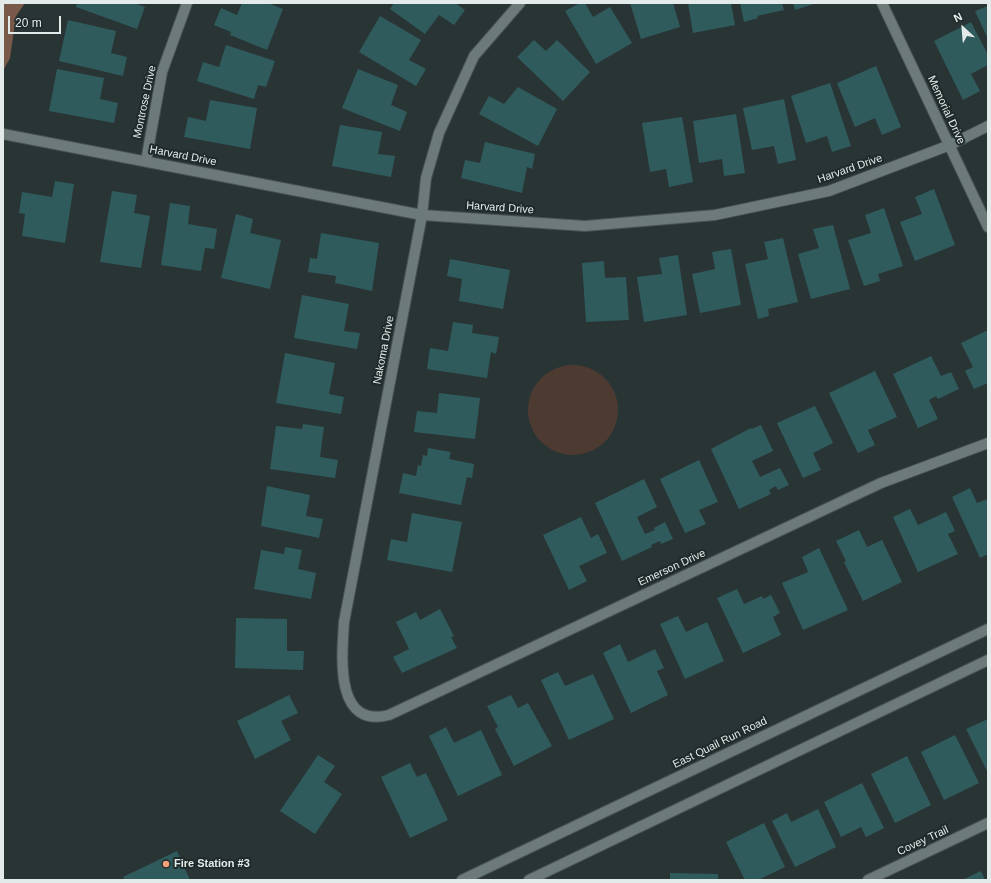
<!DOCTYPE html>
<style>
body{margin:0}
#map{position:relative;width:991px;height:883px;overflow:hidden;background:#293435;font-family:Arial,sans-serif}
canvas{display:block}
.frame{position:absolute;inset:0;border:4px solid #e3eaea;pointer-events:none}
.north{position:absolute;left:943px;top:8px;width:40px;height:40px;-webkit-text-stroke:3px #1f2a2b;paint-order:stroke;rotate:334deg;font-size:11px;font-weight:700;line-height:16px;text-align:center;color:#e3eaea}
.north::after{content:'';display:block;margin:auto;width:14px;height:18px;background:#e3eaea;clip-path:polygon(50% 0,100% 100%,50% 72%,0 100%)}
.scale{position:absolute;left:8px;top:16px;width:53px;height:18px;box-sizing:border-box;border:2px solid #e3eaea;border-top:0;padding-left:5px;font-size:12px;line-height:14px;white-space:nowrap;color:#e3eaea;-webkit-text-stroke:3px #1f2a2b;paint-order:stroke}
</style>
<div id="map">
<canvas width="991" height="883"></canvas>
<div class="frame"></div>
<div class="north">N</div>
<div class="scale">20 m</div>
</div>
<script>
const c = document.querySelector('canvas').getContext('2d');
c.lineJoin = 'round';
function fillPath(path, color) {
  c.fillStyle = color;
  c.fill(path, 'evenodd');
}
function strokePath(path, color, width, dash) {
  c.strokeStyle = color;
  c.lineWidth = width;
  c.lineCap = dash ? 'butt' : 'round';
  c.setLineDash(dash || []);
  c.stroke(path);
}
function write(font, color, halo, rows, align = 'center') {
  c.font = font + ' Arial,sans-serif';
  c.lineWidth = 4;
  c.setLineDash([]);
  c.textBaseline = 'middle';
  c.strokeStyle = halo;
  c.fillStyle = color;
  for (const [text, x, y, turn = 0] of rows) {
    c.save();
    c.translate(x, y);
    c.rotate((+turn || 0) * Math.PI / 180);
    c.textAlign = isNaN(turn) ? turn : align;
    if (halo) c.strokeText(text, 0, 0);
    c.fillText(text, 0, 0);
    c.restore();
  }
}
const green = new Path2D(`
 M528 410a45 45 0 1 1 90 0a45 45 0 1 1-90 0Z`);
const forest = new Path2D(`
 M 3,3 L 25,3 L 16,16 L 10,58 L 3,71 Z`);
const building = new Path2D(`
 M 77,3 L 134,3 L 145,7 L 137,29 L 76,7 Z
 M 242,3 L 268,3 L 283,9 L 267,50 L 230,35 L 231,32 L 214,25 L 221,8 L 237,15 Z
 M 394,3 L 455,3 L 465,10 L 454,25 L 439,15 L 425,34 L 390,9 Z
 M 580,3 L 585,3 L 593,17 L 610,7 L 632,43 L 596,64 L 565,11 Z
 M 630,3 L 673,3 L 680,27 L 641,39 Z
 M 688,3 L 731,3 L 735,25 L 693,33 Z
 M 740,3 L 782,3 L 784,10 L 757,16 L 758,18 L 744,22 Z
 M 793,3 L 817,3 L 795,10 Z
 M 988,6 L 988,39 L 975,11 Z
 M 380,16 L 421,40 L 409,60 L 426,69 L 416,86 L 359,52 Z
 M 68,20 L 116,31 L 111,53 L 127,57 L 123,76 L 59,61 Z
 M 971,22 L 988,55 L 988,65 L 971,74 L 980,91 L 963,100 L 934,41 Z
 M 534,40 L 546,51 L 557,40 L 590,72 L 563,101 L 517,57 Z
 M 226,45 L 275,61 L 266,87 L 258,85 L 254,99 L 197,81 L 203,62 L 219,67 Z
 M 876,66 L 901,127 L 882,135 L 875,118 L 855,127 L 837,83 Z
 M 57,69 L 104,78 L 100,99 L 118,103 L 114,123 L 49,111 Z
 M 358,69 L 398,85 L 391,105 L 407,112 L 400,131 L 342,108 Z
 M 830,83 L 851,146 L 832,152 L 827,136 L 806,143 L 791,96 Z
 M 518,87 L 557,109 L 538,146 L 479,114 L 489,96 L 504,104 Z
 M 784,99 L 796,160 L 778,164 L 774,146 L 752,150 L 743,108 Z
 M 210,100 L 257,108 L 250,149 L 184,137 L 188,117 L 206,121 Z
 M 736,114 L 745,173 L 724,176 L 722,159 L 699,163 L 693,121 Z
 M 682,117 L 693,182 L 669,187 L 666,169 L 650,172 L 642,123 Z
 M 340,125 L 382,132 L 378,154 L 395,156 L 391,177 L 332,166 Z
 M 485,142 L 535,154 L 532,169 L 527,167 L 522,193 L 461,178 L 465,160 L 480,163 Z
 M 55,181 L 74,184 L 65,243 L 22,236 L 25,214 L 19,213 L 22,192 L 52,197 Z
 M 934,189 L 955,245 L 915,261 L 900,222 L 922,214 L 915,197 Z
 M 112,191 L 137,195 L 134,213 L 150,216 L 141,268 L 100,262 Z
 M 170,203 L 190,206 L 188,224 L 217,229 L 214,249 L 205,248 L 201,271 L 161,265 Z
 M 884,208 L 903,266 L 878,274 L 880,281 L 864,286 L 848,240 L 871,233 L 865,215 Z
 M 236,214 L 253,219 L 250,233 L 281,240 L 270,289 L 221,278 Z
 M 833,225 L 850,289 L 811,299 L 798,254 L 819,248 L 813,229 Z
 M 321,233 L 379,243 L 372,291 L 335,283 L 336,276 L 308,272 L 310,258 L 317,259 Z
 M 783,238 L 798,302 L 768,309 L 769,316 L 758,319 L 745,264 L 768,259 L 764,242 Z
 M 731,249 L 741,305 L 700,313 L 692,274 L 715,269 L 712,252 Z
 M 678,255 L 687,315 L 644,322 L 637,277 L 662,274 L 659,258 Z
 M 450,259 L 510,270 L 503,309 L 459,301 L 462,279 L 447,276 Z
 M 604,261 L 605,278 L 626,277 L 629,320 L 586,322 L 582,263 Z
 M 302,295 L 349,304 L 344,331 L 360,333 L 357,349 L 294,338 Z
 M 453,322 L 473,325 L 472,333 L 499,337 L 496,354 L 491,352 L 487,378 L 427,369 L 430,348 L 448,351 Z
 M 988,330 L 988,383 L 974,389 L 965,371 L 973,367 L 961,343 Z
 M 285,353 L 335,363 L 329,394 L 344,397 L 341,414 L 276,403 Z
 M 931,356 L 941,376 L 951,372 L 959,389 L 938,399 L 936,396 L 929,400 L 938,419 L 918,428 L 893,374 Z
 M 875,371 L 897,417 L 868,430 L 875,445 L 858,453 L 829,393 Z
 M 439,393 L 480,398 L 475,439 L 414,432 L 417,411 L 437,413 Z
 M 815,406 L 833,443 L 813,453 L 821,470 L 803,478 L 777,423 Z
 M 303,424 L 324,427 L 320,457 L 338,460 L 335,478 L 270,469 L 276,426 L 302,429 Z
 M 761,425 L 773,451 L 752,461 L 760,477 L 780,468 L 789,485 L 778,490 L 776,486 L 769,490 L 771,494 L 739,509 L 711,449 L 751,428 L 752,429 Z
 M 428,448 L 451,452 L 449,459 L 474,464 L 472,478 L 467,477 L 461,505 L 399,493 L 403,473 L 416,476 L 418,465 L 421,466 L 423,455 L 427,456 Z
 M 699,460 L 718,502 L 699,510 L 706,524 L 685,533 L 660,479 Z
 M 644,479 L 657,507 L 637,517 L 645,534 L 655,530 L 654,528 L 665,522 L 673,539 L 661,544 L 660,541 L 651,545 L 652,547 L 622,561 L 595,503 Z
 M 267,486 L 310,495 L 306,516 L 323,519 L 319,538 L 261,526 Z
 M 970,488 L 977,503 L 988,499 L 988,554 L 980,558 L 952,497 Z
 M 910,509 L 918,525 L 946,512 L 955,531 L 948,534 L 958,554 L 918,572 L 893,517 Z
 M 412,513 L 462,522 L 452,572 L 387,560 L 391,539 L 407,542 Z
 M 581,517 L 591,538 L 598,534 L 607,553 L 579,566 L 587,581 L 569,590 L 543,535 Z
 M 859,530 L 867,547 L 882,540 L 902,582 L 863,601 L 844,562 L 846,561 L 836,541 Z
 M 285,547 L 302,550 L 298,569 L 316,573 L 311,599 L 254,589 L 261,550 L 284,554 Z
 M 819,548 L 848,610 L 803,630 L 782,583 L 808,572 L 802,557 Z
 M 737,589 L 744,604 L 762,596 L 763,599 L 771,595 L 780,613 L 773,617 L 781,635 L 743,653 L 717,598 Z
 M 440,609 L 454,636 L 451,637 L 457,648 L 402,673 L 393,657 L 409,649 L 396,622 L 416,612 L 420,620 Z
 M 678,616 L 686,632 L 707,622 L 724,661 L 685,679 L 660,624 Z
 M 236,618 L 287,619 L 287,651 L 304,651 L 303,670 L 235,668 Z
 M 620,644 L 628,662 L 655,649 L 664,668 L 657,671 L 668,695 L 631,713 L 603,653 Z
 M 558,672 L 565,686 L 593,674 L 614,719 L 569,740 L 541,680 Z
 M 289,695 L 298,713 L 281,721 L 291,740 L 255,759 L 237,721 Z
 M 511,695 L 518,708 L 528,703 L 552,746 L 514,766 L 495,729 L 498,727 L 487,706 Z
 M 988,719 L 988,773 L 966,729 Z
 M 446,727 L 454,743 L 481,730 L 502,775 L 458,796 L 429,736 Z
 M 955,735 L 979,783 L 944,800 L 921,752 Z
 M 318,755 L 335,766 L 324,782 L 342,794 L 315,834 L 280,811 Z
 M 907,756 L 931,805 L 895,823 L 871,774 Z
 M 410,763 L 417,777 L 426,773 L 448,820 L 410,838 L 381,777 Z
 M 862,783 L 884,828 L 866,837 L 861,827 L 841,837 L 824,802 Z
 M 818,809 L 836,847 L 795,867 L 772,821 L 787,813 L 791,822 Z
 M 764,823 L 785,867 L 758,880 L 745,880 L 726,842 Z
 M 177,851 L 190,880 L 125,880 L 123,877 Z
 M 981,871 L 985,880 L 962,880 Z
 M 670,873 L 718,874 L 718,880 L 670,880 Z`);
const minor = new Path2D(`
 M 520,3 L 474,56 L 439,133 L 426,178 L 422,215 L 344,622 C 342,656 334,729 389,715 L 881,483 L 988,443
 M 3,134 L 422,215 L 585,226 L 715,215 L 829,191 L 950,145 L 988,126
 M 146,161 L 162,72 L 187,3
 M 868,880 L 988,823`);
const tertiary = new Path2D(`
 M 882,3 L 988,227
 M 462,880 L 988,629
 M 529,880 L 988,660`);
const markers = [
 [166,864,4,"#f0a279"]
];
const streetNames = [
 ["Montrose Drive",145,102,-78],
 ["Memorial Drive",946,110,65],
 ["Harvard Drive",183,156,11],
 ["Harvard Drive",850,169,-19],
 ["Harvard Drive",500,208,4],
 ["Nakoma Drive",384,350,-79],
 ["Emerson Drive",672,568,-25],
 ["East Quail Run Road",720,743,-26],
 ["Covey Trail",923,841,-25]
];
const poiNames = [
 ["Fire Station #3",174,864]
];
fillPath(green, '#4d3b32');
fillPath(forest, '#795a4a');
fillPath(building, '#305b5d');
strokePath(minor, '#485252', 12);
strokePath(tertiary, '#485252', 12);
strokePath(minor, '#6d7a7a', 10);
strokePath(tertiary, '#6d7a7a', 10);
for (const [x, y, r, color] of markers) {
  const dot = new Path2D();
  dot.arc(x, y, r, 0, 2 * Math.PI);
  c.fillStyle = color;
  c.fill(dot);
  strokePath(dot, '#1f2a2b', 1.5);
}
write('11px', '#e3eaea', '#1f2a2b', streetNames);
write('bold 11px', '#e3eaea', '#1f2a2b', poiNames, 'left');
</script>
